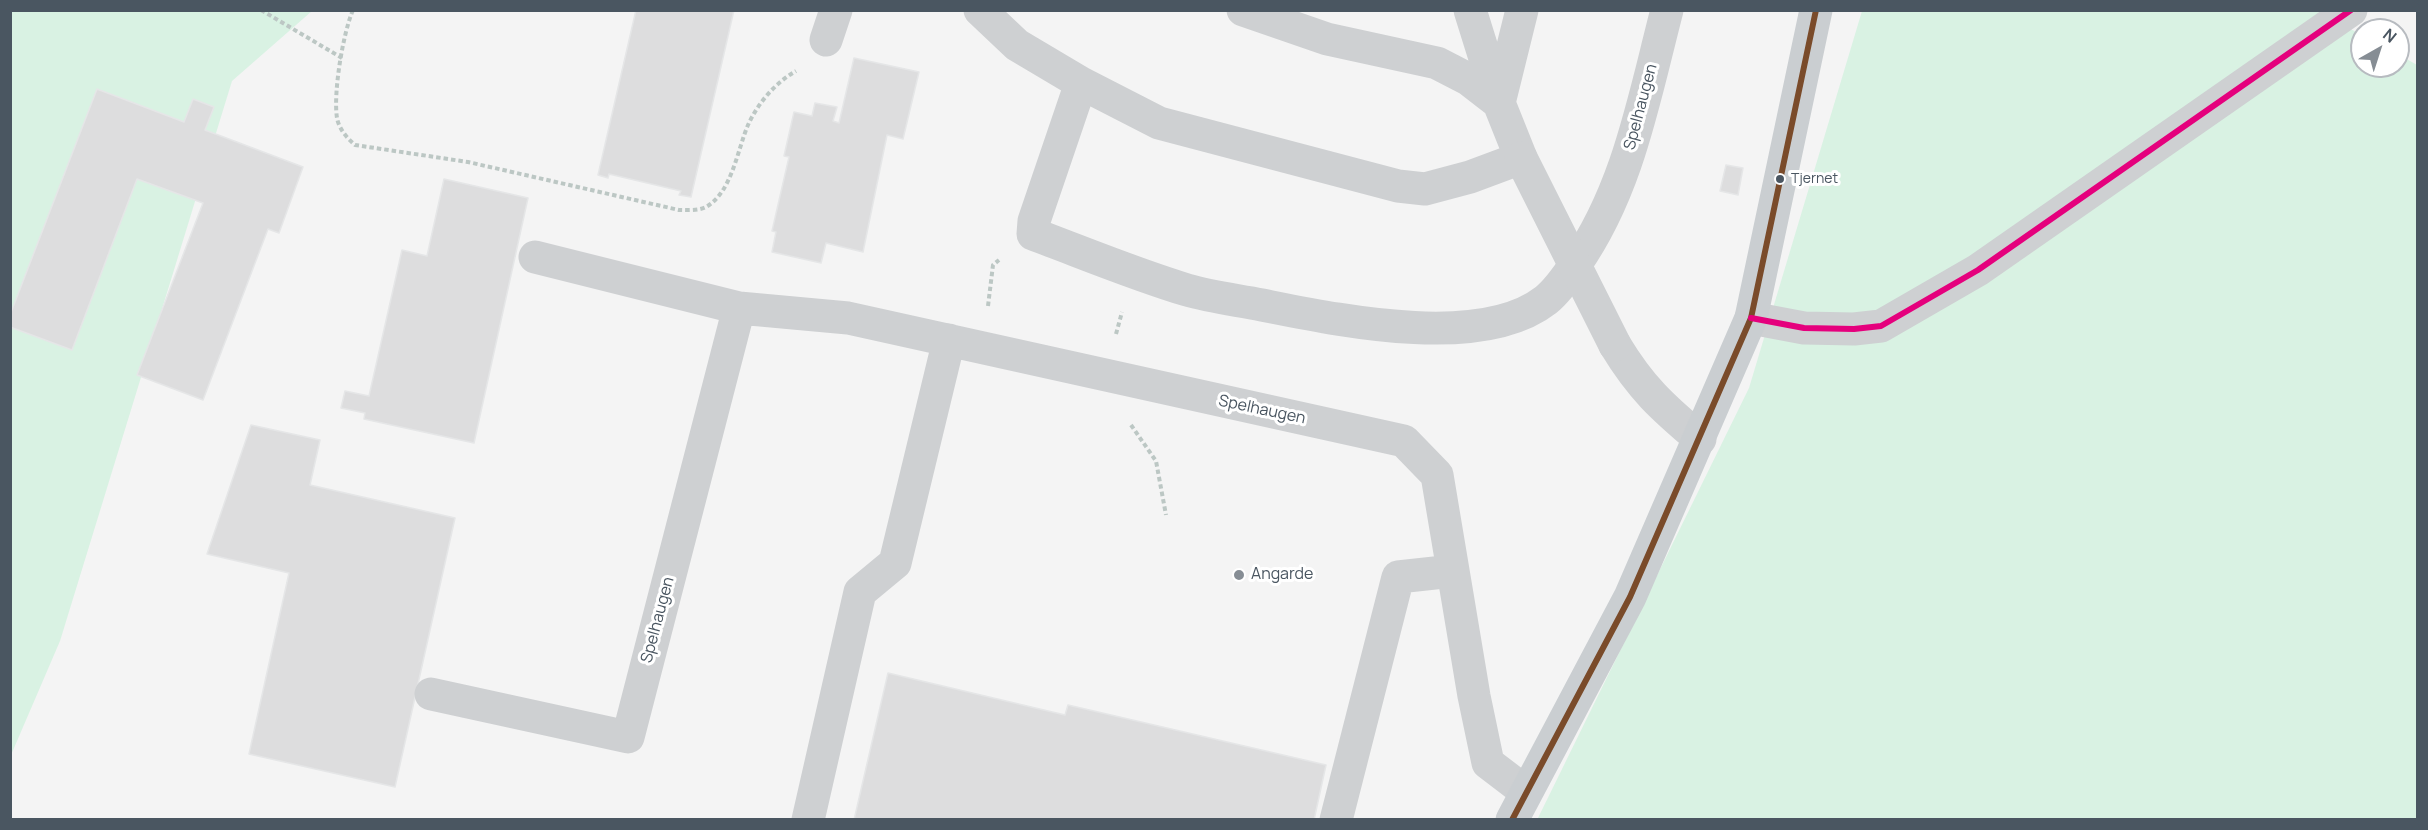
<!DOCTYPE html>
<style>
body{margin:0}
#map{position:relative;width:2428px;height:830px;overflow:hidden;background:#f4f4f4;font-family:Manrope,sans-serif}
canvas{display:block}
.frame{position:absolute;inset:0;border:12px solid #4a5661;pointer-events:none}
.north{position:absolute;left:2350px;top:18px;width:60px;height:60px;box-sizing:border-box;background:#fff;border:2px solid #b7bbc0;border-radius:50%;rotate:39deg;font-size:16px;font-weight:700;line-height:24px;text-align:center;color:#4a5661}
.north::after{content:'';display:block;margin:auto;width:21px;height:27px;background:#868d94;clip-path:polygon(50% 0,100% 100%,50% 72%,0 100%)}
</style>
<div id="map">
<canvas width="2428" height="830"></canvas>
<div class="frame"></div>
<div class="north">N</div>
</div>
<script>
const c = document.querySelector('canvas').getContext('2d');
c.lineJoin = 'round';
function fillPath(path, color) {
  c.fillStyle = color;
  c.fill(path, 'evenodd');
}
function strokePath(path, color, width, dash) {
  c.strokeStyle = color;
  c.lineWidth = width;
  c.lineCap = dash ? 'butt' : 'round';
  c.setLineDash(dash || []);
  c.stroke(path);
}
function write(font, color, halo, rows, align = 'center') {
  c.font = font + ' Manrope,sans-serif';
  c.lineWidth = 6;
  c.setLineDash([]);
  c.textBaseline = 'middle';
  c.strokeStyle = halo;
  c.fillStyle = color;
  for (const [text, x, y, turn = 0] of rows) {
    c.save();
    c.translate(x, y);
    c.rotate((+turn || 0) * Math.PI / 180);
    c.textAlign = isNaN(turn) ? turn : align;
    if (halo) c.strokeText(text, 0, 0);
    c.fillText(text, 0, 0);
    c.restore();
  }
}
const green = new Path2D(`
 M 11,11 L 312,11 L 232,81 L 60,641 L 11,755 Z
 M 1862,11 L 2316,11 L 2362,35 L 2362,66 L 2398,66 L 2398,54 L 2417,65 L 2417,819 L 1537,820 L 1749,388 Z`);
const building = new Path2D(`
 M 636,10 L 734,10 L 691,197 L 679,195 L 681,191 L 609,174 L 608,178 L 598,175 Z
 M 854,58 L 919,72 L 903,139 L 887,135 L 863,252 L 826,243 L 821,263 L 772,252 L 776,232 L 772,231 L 789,157 L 784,156 L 794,112 L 812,116 L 815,103 L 837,107 L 833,121 L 839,123 Z
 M 97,89 L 184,122 L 193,99 L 214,107 L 205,130 L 303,167 L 279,233 L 268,229 L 203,400 L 137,375 L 203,203 L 137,179 L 72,350 L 10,327 L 10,315 Z
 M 1726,165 L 1743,168 L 1738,195 L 1720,191 Z
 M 444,179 L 528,198 L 474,443 L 364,419 L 365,413 L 341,408 L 345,391 L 369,396 L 402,250 L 427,256 Z
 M 251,425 L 320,440 L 310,485 L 455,518 L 395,787 L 249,754 L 289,573 L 207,554 Z
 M 888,673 L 1065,715 L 1068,705 L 1326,765 L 1314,820 L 854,820 Z`);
const path = new Path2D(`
 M 261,10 L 342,58
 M 353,10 C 343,33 333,93 337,118 C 339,129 347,138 355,145 L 468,162 L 679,210 C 687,210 698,211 706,207 C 732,192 737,151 748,125 C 758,103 775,83 796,71
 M 988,306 L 993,265 L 999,260
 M 1116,334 L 1122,312
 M 1131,425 L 1156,461 L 1166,515`);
const minor = new Path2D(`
 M 980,10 L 1017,45 L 1081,83 L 1159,123 L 1398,186 L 1425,189 L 1470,177 L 1521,158 L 1499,103 L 1470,10
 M 1243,10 L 1327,39 L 1437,63 L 1468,79 L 1499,103 L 1522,10
 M 826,40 L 836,10
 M 1081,83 L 1034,221 L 1033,234 C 1084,253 1134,274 1187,290 C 1211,297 1237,300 1262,305 C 1338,320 1481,351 1546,300 C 1557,291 1567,277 1575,265 C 1628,190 1644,98 1667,10
 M 535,257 L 739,308 L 848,318 L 1404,441 L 1437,475 L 1474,696 L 1488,763 L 1526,792
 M 1751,318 L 1804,328 L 1854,329 L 1881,326 L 1978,270 L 2351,10
 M 1615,345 C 1641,388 1662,407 1700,439
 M 431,694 L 628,737 L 739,308
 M 808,820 L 860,592 L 895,563 L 949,340
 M 1336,820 L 1398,577 L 1453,571`);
const major = new Path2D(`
 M 1512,820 L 1630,597 L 1751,318 L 1816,10`);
const minorBridge = new Path2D(`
 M 1521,158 L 1615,345`);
const bus1 = new Path2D(`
 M 1512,820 L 1630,597 L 1751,318 L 1816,10`);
const bus2 = new Path2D(`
 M 1751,318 L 1804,328 L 1854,329 L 1881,326 L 1978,270 L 2351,10`);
const markers = [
 [1780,179,5,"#4a5661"],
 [1239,575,6,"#868d94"]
];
const busNames = [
 ["Tjernet",1791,179]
];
const streetNames = [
 ["Spelhaugen",1641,107,-75],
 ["Spelhaugen",1262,410,12],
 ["Spelhaugen",658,620,-75]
];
const poiNames = [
 ["Angarde",1251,575]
];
fillPath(green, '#d9f2e3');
fillPath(building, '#ddddde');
strokePath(building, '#e5e6e7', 1.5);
strokePath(path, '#bcc7c4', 4, [4.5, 3]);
strokePath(minor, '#ced0d2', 33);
strokePath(major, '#caced1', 33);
strokePath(minorBridge, '#ced0d2', 33);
strokePath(bus1, '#7a4b2a', 6);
strokePath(bus2, '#e5007d', 6);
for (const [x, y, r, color] of markers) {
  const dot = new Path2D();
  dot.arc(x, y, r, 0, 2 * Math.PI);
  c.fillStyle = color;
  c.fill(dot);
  strokePath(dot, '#fff', 2);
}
write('14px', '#4a5661', '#fff', busNames, 'left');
write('16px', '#4a5661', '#fff', streetNames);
write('16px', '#4a5661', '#fff', poiNames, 'left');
</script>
